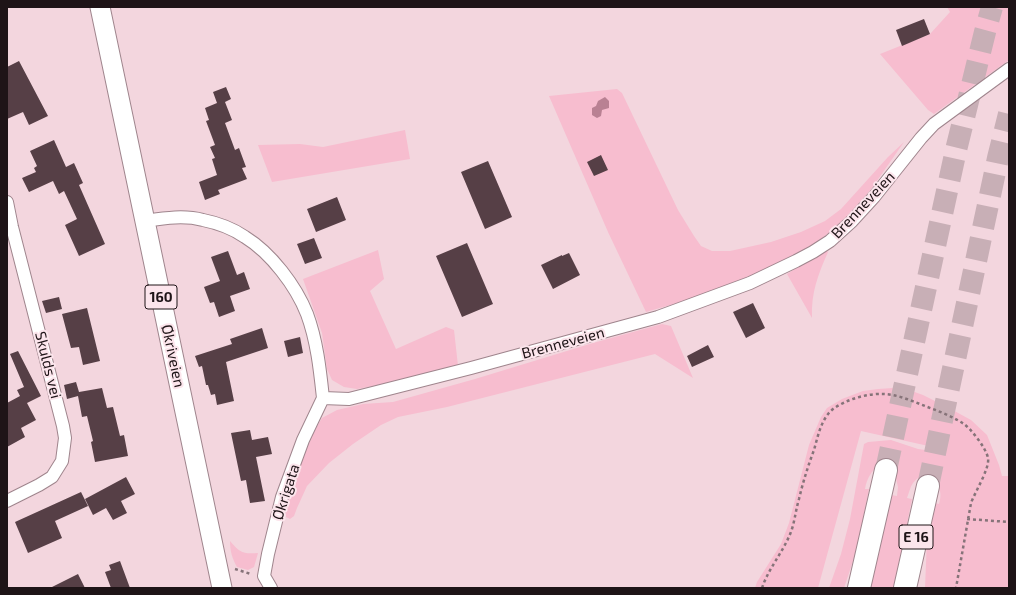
<!DOCTYPE html>
<meta charset="utf-8">
<style>
body{margin:0}
#map{position:relative;width:1016px;height:595px;overflow:hidden;background:#f3d6de;font-family:"Exo 2",sans-serif}
canvas{display:block}
.frame{position:absolute;inset:0;border:8px solid #1e1417;pointer-events:none}
</style>
<div id="map">
<canvas width="1016" height="595"></canvas>
<div class="frame"></div>
</div>
<script>
const c = document.querySelector('canvas').getContext('2d');
c.lineJoin = 'round';
function fillPath(path, color) {
  c.fillStyle = color;
  c.fill(path, 'evenodd');
}
function strokePath(path, color, width, dash) {
  c.strokeStyle = color;
  c.lineWidth = width;
  c.lineCap = dash ? 'butt' : 'round';
  c.setLineDash(dash || []);
  c.stroke(path);
}
function write(font, color, halo, rows, align = 'center') {
  c.font = font + ' "Exo 2",sans-serif';
  c.lineWidth = 4;
  c.setLineDash([]);
  c.textBaseline = 'middle';
  c.strokeStyle = halo;
  c.fillStyle = color;
  for (const [text, x, y, turn = 0] of rows) {
    c.save();
    c.translate(x, y);
    c.rotate((+turn || 0) * Math.PI / 180);
    c.textAlign = isNaN(turn) ? turn : align;
    if (halo) c.strokeText(text, 0, 0);
    c.fillText(text, 0, 0);
    c.restore();
  }
}
const green = new Path2D(`
 M 947,7 L 1009,7 L 1009,60 L 934,114 L 928,110 L 880,54 L 930,34 L 950,12 Z
 M 617,89 L 622,93 L 678,210 L 694,236 L 701,246 L 712,251 L 730,251 L 771,242 L 801,232 L 825,221 L 841,209 L 888,157 L 904,142 L 872,188 L 850,216 L 812,246 L 753,275 L 684,301 L 646,312 L 608,232 L 549,96 Z
 M 405,130 L 410,159 L 272,182 L 258,145 L 300,144 L 323,147 Z
 M 825,249 L 828,252 C 818,275 811,292 812,318 L 787,274 Z
 M 378,250 L 384,279 L 370,291 L 396,349 L 446,327 L 454,330 L 458,366 L 388,383 L 357,389 L 344,387 L 332,380 L 327,369 L 322,333 L 303,279 Z
 M 662,324 L 671,326 L 693,378 L 655,354 L 447,407 L 398,417 L 381,425 L 353,444 L 329,463 L 307,486 L 297,508 L 294,516 L 290,519 L 286,517 L 285,512 L 300,463 L 316,428 L 322,418 L 337,410 L 363,404 L 393,402 L 475,379 L 593,343 Z
 M 893,388 L 909,390 L 923,395 L 949,408 L 971,420 L 987,435 L 999,465 L 1002,476 L 1009,476 L 1009,588 L 925,588 L 927,539 L 935,503 L 939,504 C 940,500 941,496 940,491 C 937,475 924,469 913,483 C 910,487 909,493 907,498 L 912,499 L 894,588 L 869,588 L 891,495 L 897,496 L 898,487 L 895,474 L 880,465 C 871,471 867,478 865,489 L 869,489 L 857,549 L 844,588 L 829,588 L 841,554 L 850,519 L 864,444 L 868,442 L 891,440 L 918,449 L 925,450 L 933,447 L 861,431 L 818,588 L 755,588 L 757,582 L 781,544 L 789,523 L 809,445 L 821,417 L 827,408 L 842,399 L 863,391 L 878,389 Z
 M 230,541 C 240,553 243,554 258,553 L 254,567 L 248,570 L 237,567 C 232,558 230,551 230,541 Z`);
const water = new Path2D(`
 M 605,97 L 609,101 L 609,108 L 602,110 L 601,116 L 597,118 L 592,115 L 592,108 L 596,106 L 598,101 Z`);
const building = new Path2D(`
 M 924,19 L 930,34 L 902,46 L 896,30 Z
 M 19,61 L 48,116 L 29,125 L 23,112 L 7,119 L 7,67 Z
 M 226,87 L 231,99 L 225,102 L 232,120 L 225,123 L 235,150 L 239,148 L 246,167 L 242,168 L 247,179 L 218,190 L 220,194 L 205,200 L 199,182 L 217,175 L 212,159 L 215,158 L 210,147 L 215,145 L 206,121 L 209,120 L 205,108 L 217,103 L 213,92 Z
 M 54,140 L 66,167 L 74,163 L 83,183 L 79,185 L 105,244 L 79,256 L 65,225 L 77,219 L 64,191 L 59,194 L 53,181 L 29,192 L 22,178 L 36,172 L 34,168 L 37,166 L 30,151 Z
 M 601,155 L 608,170 L 594,176 L 587,162 Z
 M 488,161 L 512,217 L 485,229 L 461,172 Z
 M 337,197 L 346,220 L 316,232 L 307,209 Z
 M 314,238 L 322,258 L 305,264 L 297,244 Z
 M 467,243 L 493,304 L 462,317 L 436,256 Z
 M 228,251 L 237,275 L 244,272 L 250,289 L 230,296 L 235,311 L 219,317 L 214,302 L 210,303 L 204,287 L 220,281 L 211,257 Z
 M 569,253 L 580,275 L 553,289 L 541,265 L 562,255 L 562,256 Z
 M 59,297 L 62,309 L 46,313 L 42,301 Z
 M 753,303 L 765,328 L 746,338 L 733,312 Z
 M 87,308 L 100,361 L 83,365 L 79,347 L 71,348 L 62,314 Z
 M 262,328 L 268,348 L 226,362 L 234,401 L 217,405 L 215,394 L 211,395 L 208,385 L 206,385 L 202,366 L 199,367 L 195,356 L 232,344 L 230,339 Z
 M 300,337 L 303,353 L 288,357 L 284,341 Z
 M 708,345 L 714,357 L 692,367 L 687,356 Z
 M 18,351 L 41,396 L 27,403 L 36,420 L 21,428 L 25,437 L 7,447 L 7,403 L 20,396 L 17,390 L 24,387 L 10,354 Z
 M 76,382 L 79,392 L 102,388 L 107,408 L 113,407 L 120,436 L 124,435 L 128,456 L 95,462 L 91,442 L 93,441 L 87,416 L 82,417 L 78,396 L 67,399 L 64,385 Z
 M 250,430 L 252,440 L 268,437 L 272,454 L 256,457 L 265,501 L 250,503 L 246,480 L 241,481 L 231,433 Z
 M 126,477 L 135,494 L 121,501 L 127,513 L 113,520 L 106,508 L 93,515 L 85,499 Z
 M 81,492 L 88,506 L 55,521 L 62,538 L 28,553 L 15,522 Z
 M 120,561 L 130,588 L 111,588 L 105,572 L 111,570 L 109,565 Z
 M 78,574 L 85,588 L 50,588 Z`);
const highwayTunnel = new Path2D(`
 M 886,470 L 956,150 L 985,32 L 992,7
 M 928,486 L 998,158 L 1009,114`);
const path = new Path2D(`
 M 967,519 L 1009,522
 M 235,569 L 251,574
 M 762,588 C 769,567 785,550 792,529 C 795,519 796,509 799,499 C 803,482 808,466 814,450 C 818,436 821,419 833,409 C 847,399 868,393 885,394 C 899,395 912,401 925,406 C 938,411 952,416 964,424 C 972,430 986,448 988,458 C 990,468 975,492 971,503 L 956,588`);
const street = new Path2D(`
 M 7,202 L 12,227 L 63,426 L 65,438 L 62,461 L 52,477 L 39,485 L 7,501
 M 145,221 C 165,218 184,215 203,220 C 218,223 232,228 245,237 C 271,253 296,286 307,314 C 317,341 320,370 323,398 L 349,399 L 471,368 L 658,317 L 750,283 L 796,261 L 813,252 L 830,241 L 852,221 L 874,197 L 921,138 L 934,124 L 1009,69
 M 271,588 L 264,576 L 268,554 L 282,497 L 303,440 L 323,398`);
const primary = new Path2D(`
 M 100,7 L 222,588`);
const highway = new Path2D(`
 M 859,588 L 886,470
 M 905,588 L 928,486`);
const shields = [
 [161,297,32],
 [916,537,34]
];
const shieldNames = [
 ["160",161,297],
 ["E 16",916,537]
];
const streetNames = [
 ["Brenneveien",863,205,-47],
 ["Brenneveien",563,343,-15],
 ["Økriveien",173,356,78],
 ["Skulds vei",48,365,76],
 ["Økrigata",286,492,-72]
];
fillPath(green, '#f7bdcf');
fillPath(water, '#b98193');
fillPath(building, '#563f46');
strokePath(highwayTunnel, '#c8afb6', 22, [22, 11]);
strokePath(street, '#9f858d', 14);
strokePath(primary, '#9f858d', 21);
strokePath(highway, '#9f858d', 24);
strokePath(path, '#867379', 2.5, [3, 3]);
strokePath(street, '#fff', 12);
strokePath(primary, '#fff', 19);
strokePath(highway, '#fff', 22);
for (const [x, y, w] of shields) {
  const box = new Path2D();
  box.roundRect(x - w / 2, y - 12, w, 24, 3);
  c.fillStyle = '#fce5ec';
  c.fill(box);
  strokePath(box, '#1e1417', 1);
}
write('bold 14px', '#1e1417', null, shieldNames);
write('15px', '#1e1417', '#fce5ec', streetNames);
</script>
